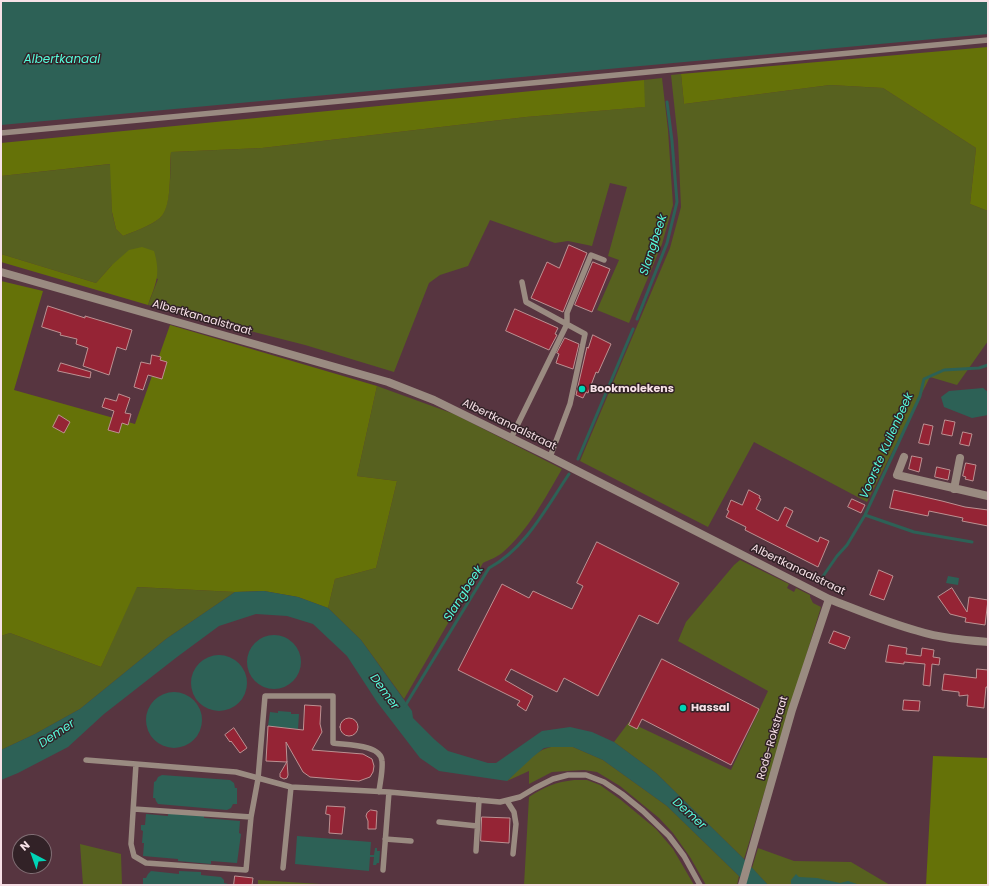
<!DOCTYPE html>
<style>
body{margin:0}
#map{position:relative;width:989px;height:886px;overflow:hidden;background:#573540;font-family:Poppins,sans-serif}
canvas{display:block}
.frame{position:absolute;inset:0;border:2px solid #f7e1e7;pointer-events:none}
.north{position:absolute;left:12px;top:834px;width:40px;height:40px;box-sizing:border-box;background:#322227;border:1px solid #816e74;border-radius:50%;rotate:319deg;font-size:11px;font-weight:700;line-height:16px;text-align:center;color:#f7e1e7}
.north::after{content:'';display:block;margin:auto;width:14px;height:18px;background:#00d5b7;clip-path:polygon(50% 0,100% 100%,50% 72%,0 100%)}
</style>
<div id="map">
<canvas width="989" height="886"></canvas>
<div class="frame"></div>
<div class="north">N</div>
</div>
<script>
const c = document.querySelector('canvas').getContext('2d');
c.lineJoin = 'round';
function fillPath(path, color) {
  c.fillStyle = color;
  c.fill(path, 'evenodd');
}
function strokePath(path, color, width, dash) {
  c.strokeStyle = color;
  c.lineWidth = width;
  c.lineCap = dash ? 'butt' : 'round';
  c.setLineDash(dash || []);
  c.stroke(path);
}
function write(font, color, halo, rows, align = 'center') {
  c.font = font + ' Poppins,sans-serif';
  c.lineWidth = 3;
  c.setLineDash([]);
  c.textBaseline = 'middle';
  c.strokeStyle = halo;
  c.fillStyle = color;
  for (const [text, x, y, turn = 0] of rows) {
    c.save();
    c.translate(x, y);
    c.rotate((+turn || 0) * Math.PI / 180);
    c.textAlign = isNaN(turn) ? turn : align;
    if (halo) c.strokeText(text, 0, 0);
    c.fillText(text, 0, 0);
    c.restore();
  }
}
const green = new Path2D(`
 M 681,74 L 684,104 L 830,85 L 883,88 L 976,148 L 970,204 L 988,211 L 988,341 L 957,385 L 930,377 L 867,502 L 754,442 L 708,527 L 580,461 L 670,248 L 681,207 L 678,140 L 671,75 Z
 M 662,78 L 668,130 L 673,205 L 662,244 L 629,323 L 597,310 L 619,260 L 608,256 L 627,187 L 610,183 L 592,246 L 568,241 L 555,243 L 490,220 L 468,266 L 440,275 L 429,283 L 394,372 L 305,345 L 148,305 L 158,279 L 112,265 L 96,283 L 1,254 L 1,176 L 111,164 L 112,213 L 116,229 L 123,236 C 133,232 152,225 160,218 C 172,206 170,169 171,152 L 262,148 L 526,117 L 644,107 L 644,80 Z
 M 377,386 L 454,414 L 562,469 C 545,498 528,531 502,553 C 497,557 489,560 483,563 L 404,699 L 361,640 L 328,608 L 335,579 L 376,568 L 397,481 L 357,476 Z
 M 740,560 L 789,584 L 787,588 L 794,592 L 796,588 L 810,595 L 810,597 L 813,603 L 821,607 L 744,859 L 656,773 L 614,742 L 629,722 L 731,770 L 768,691 L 678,641 L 686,622 L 734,565 Z
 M 136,587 L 235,592 L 166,639 L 80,709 L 35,734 L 1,750 L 1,636 L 10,633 L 101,667 Z
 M 551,747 L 573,747 L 603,760 L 667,806 L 739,876 L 737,885 L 706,885 L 690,857 L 673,833 L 659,818 L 620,786 L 597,772 L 584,770 L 552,772 L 529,784 L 529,771 L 507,781 C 520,769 533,751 551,747 Z
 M 574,780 L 587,780 L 600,785 L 621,800 L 656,829 L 673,849 L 694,885 L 524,885 L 529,797 C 544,787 556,782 574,780 Z
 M 80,844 L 121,854 L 122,885 L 83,885 Z
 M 758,848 L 794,861 L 851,862 L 890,885 L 768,885 L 752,868 Z
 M 258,880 L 336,885 L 258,885 Z`);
const forest = new Path2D(`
 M 988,47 L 988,211 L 970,204 L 976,148 L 883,88 L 830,85 L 684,104 L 681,74 Z
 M 644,80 L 645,107 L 526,117 L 262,148 L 171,152 C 169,169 173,206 160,218 C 152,225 133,232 123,236 L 116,229 L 112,212 L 110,164 L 1,176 L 1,143 Z
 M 142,247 L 154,251 C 161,275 156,283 148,305 L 1,262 L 1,254 L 96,283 L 112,265 L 129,250 Z
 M 1,281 L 43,291 L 14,390 L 135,424 L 170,325 L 377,386 L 357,476 L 397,481 L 376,568 L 335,579 L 328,608 L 298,597 L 264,591 L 235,592 L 137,587 L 101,667 L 10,633 L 1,636 Z
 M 933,756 L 988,758 L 988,885 L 926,885 Z`);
const water = new Path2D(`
 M 1,1 L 988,1 L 988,34 L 1,125 Z
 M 983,388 L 988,392 L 988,415 L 972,418 L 944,407 L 941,397 L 949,391 Z
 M 948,576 L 959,578 L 958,585 L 946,583 Z
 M 264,591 L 298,597 L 328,608 L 361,640 L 412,711 L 413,718 L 434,739 L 448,751 L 488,763 L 496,763 L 542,731 L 570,727 L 592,732 L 614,742 L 656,773 L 744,859 L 768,885 L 746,885 L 739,876 L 667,806 L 603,760 L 573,747 L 551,747 L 544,748 L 534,756 L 507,781 L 439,771 L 420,758 L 377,702 L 347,656 L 313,624 L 287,616 L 256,614 L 219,626 L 177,657 L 104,714 L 68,747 L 18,773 L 1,780 L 1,750 L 35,734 L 80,709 L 166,639 L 235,592 Z
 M247 662a27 27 0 1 1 54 0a27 27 0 1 1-54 0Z
 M191 683a28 28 0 1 1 56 0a28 28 0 1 1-56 0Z
 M146 720a28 28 0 1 1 56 0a28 28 0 1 1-56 0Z
 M 278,711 L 291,712 L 291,714 L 299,714 L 298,729 L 268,726 L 270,712 L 278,713 Z
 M 162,775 L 230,780 L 234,783 L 235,788 L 237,788 L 237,804 L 233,804 L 231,808 L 227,810 L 158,804 L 156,801 L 155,798 L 153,798 L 154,782 L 156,781 L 158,777 Z
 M 168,813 L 204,816 L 204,818 L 240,821 L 239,833 L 241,834 L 237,863 L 211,861 L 211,864 L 178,861 L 178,859 L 143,856 L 144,843 L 142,843 L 143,831 L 141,830 L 141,825 L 145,825 L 146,814 L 168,816 Z
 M 297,836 L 371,842 L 370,855 L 374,855 L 375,848 L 377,848 L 377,851 L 380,851 L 379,863 L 377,863 L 376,865 L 373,865 L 374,857 L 370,857 L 369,871 L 295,864 Z
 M 151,871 L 179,874 L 179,871 L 201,872 L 201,875 L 221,877 L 224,880 L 224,883 L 228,884 L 228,885 L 143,885 L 143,878 L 146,878 L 148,874 Z
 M 796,874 L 799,877 L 817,878 L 840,883 L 848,881 L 860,885 L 791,885 L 791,880 Z`);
const stream = new Path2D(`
 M 637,319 L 667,243 L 677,202 L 672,141 L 667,102
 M 578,459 L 633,329
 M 865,515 L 914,532 L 972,542
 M 819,582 L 837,556 L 847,545 L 865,515 L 920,396 L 924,379 L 944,370 L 979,368 L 988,365
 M 405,706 L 489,568 C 526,548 546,508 569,474`);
const building = new Path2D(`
 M 569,245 L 587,253 L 563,312 L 531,298 L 547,262 L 559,268 Z
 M 593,262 L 610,269 L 592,312 L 575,305 Z
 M 48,306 L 85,318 L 85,316 L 132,330 L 126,350 L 117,347 L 109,375 L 83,366 L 88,348 L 76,344 L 77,339 L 60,335 L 61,333 L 42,327 Z
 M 515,309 L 558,328 L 555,334 L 557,335 L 549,350 L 506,331 Z
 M 593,335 L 611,344 L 598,373 L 596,372 L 588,393 L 586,392 L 583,398 L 576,395 L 587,347 L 588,348 Z
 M 565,338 L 579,344 L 573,369 L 556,363 L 559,354 L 557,353 Z
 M 152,355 L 161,357 L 160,360 L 167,362 L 162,379 L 148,375 L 143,390 L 134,387 L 141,362 L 150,364 Z
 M 61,363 L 91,372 L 90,378 L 58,371 Z
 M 119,394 L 130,398 L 125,413 L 131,414 L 128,425 L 122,423 L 119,433 L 108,430 L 114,411 L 102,407 L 105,398 L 116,401 Z
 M 59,415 L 70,422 L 64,433 L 53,427 Z
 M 945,420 L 955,422 L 952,436 L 942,434 Z
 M 924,424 L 933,426 L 929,445 L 919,443 Z
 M 963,432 L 972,434 L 969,446 L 960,444 Z
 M 912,456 L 922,458 L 919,472 L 909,469 Z
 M 966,463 L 976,465 L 973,481 L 965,479 L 966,477 L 963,476 Z
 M 937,467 L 950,470 L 948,480 L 935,477 Z
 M 749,490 L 760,496 L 759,498 L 761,499 L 756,509 L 778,521 L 785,507 L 793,511 L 786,526 L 818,542 L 820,537 L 829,541 L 818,567 L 745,530 L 746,527 L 726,517 L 729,511 L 727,510 L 731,500 L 742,505 Z
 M 894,490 L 942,501 L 965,507 L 988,510 L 988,526 L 962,521 L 963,518 L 929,511 L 928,516 L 890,508 Z
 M 852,499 L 865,505 L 861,513 L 848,507 Z
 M 597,542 L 679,583 L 658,624 L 639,615 L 598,696 L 564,678 L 557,692 L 511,669 L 505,680 L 533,696 L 526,711 L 517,705 L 520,701 L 458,670 L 502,584 L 529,598 L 533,591 L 572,609 L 583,586 L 577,583 Z
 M 879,570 L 893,576 L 884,600 L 870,595 Z
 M 952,588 L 967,612 L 969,597 L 988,600 L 985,625 L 965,622 L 966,618 L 950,614 L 938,597 Z
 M 834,631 L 850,637 L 845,649 L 829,643 Z
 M 889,645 L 907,648 L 906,654 L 921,656 L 922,648 L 934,650 L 933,657 L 940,658 L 939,665 L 932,664 L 930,686 L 923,685 L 925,664 L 904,662 L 904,664 L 886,662 Z
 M 662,659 L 759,709 L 731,765 L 642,719 L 637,729 L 629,725 Z
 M 977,669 L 988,670 L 988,687 L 986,687 L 984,708 L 967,706 L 968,695 L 959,696 L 959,692 L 942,690 L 944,674 L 976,678 Z
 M 904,700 L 920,701 L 919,711 L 903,710 Z
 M 305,705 L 321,706 L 320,724 L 322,732 L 312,750 L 363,754 L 372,759 L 374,766 L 373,772 L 370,777 L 359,781 L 310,777 L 303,772 L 286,742 L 287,762 L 266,761 L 268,726 L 303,730 Z
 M340 727a9 9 0 1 1 18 0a9 9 0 1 1-18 0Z
 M 234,728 L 247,748 L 240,753 L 231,741 L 230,742 L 225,735 Z
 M 287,762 L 288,775 L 287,778 L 284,779 L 280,777 L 280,774 Z
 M 327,806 L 345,807 L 342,834 L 329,833 L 330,815 L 326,814 Z
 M 371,810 L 377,811 L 376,829 L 368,829 L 368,821 L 366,816 L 367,813 Z
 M 482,817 L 510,818 L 509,843 L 481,841 Z
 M 235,876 L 253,878 L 252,885 L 234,885 Z`);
const service = new Path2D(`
 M 1,133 L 988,40
 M 522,282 L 526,302 L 585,334 L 570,404 L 550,457
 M 511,438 L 567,324 L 567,313 L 591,255 L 604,260
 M 86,760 L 236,772 L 291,787 L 389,792 L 500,802 L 520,797 L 535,788 L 553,779 L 568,775 L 586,775 L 604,782 L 622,794 L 643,811 L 669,836 L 684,856 L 700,885
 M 136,764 L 131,844 L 134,856 L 146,863 L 246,870 L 251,817 L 258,779 L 265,696 L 333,696 L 333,743 C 345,745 381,744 382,761 C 383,771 380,782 379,792
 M 507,801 L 514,812 L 516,824 L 513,854
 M 134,809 L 251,817
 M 439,822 L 477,826
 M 385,839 L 411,841
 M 476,851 L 479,800
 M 283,868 L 291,787
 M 383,870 L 389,792`);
const minor = new Path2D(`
 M 1,272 L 388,382 L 434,400 L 550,457 L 829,599 C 858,610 888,623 918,631 C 940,638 965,640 988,642
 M 904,457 L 897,475 L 988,496
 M 954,489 L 960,458
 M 742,885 L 792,710 L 829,599`);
const markers = [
 [582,389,4,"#00d5b7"],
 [683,708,4,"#00d5b7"]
];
const streetNames = [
 ["Albertkanaalstraat",202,318,16],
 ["Albertkanaalstraat",509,425,26],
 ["Albertkanaalstraat",798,570,26],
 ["Rode-Rokstraat",773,738,-74]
];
const poiNames = [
 ["Bookmolekens",590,389],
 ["Hassal",691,708]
];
const waterNames = [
 ["Albertkanaal",62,60],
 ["Slangbeek",654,245,-72],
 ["Voorste Kuilenbeek",887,446,-66],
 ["Slangbeek",464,594,-58],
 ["Demer",384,692,54],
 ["Demer",57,734,-34],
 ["Demer",689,814,42]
];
fillPath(green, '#57611f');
fillPath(forest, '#657208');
fillPath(water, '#2d6156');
strokePath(stream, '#2d6156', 3);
fillPath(building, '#952435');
strokePath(building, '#bc9192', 1);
strokePath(service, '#9a8b81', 5.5);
strokePath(minor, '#9a8b81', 8);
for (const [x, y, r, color] of markers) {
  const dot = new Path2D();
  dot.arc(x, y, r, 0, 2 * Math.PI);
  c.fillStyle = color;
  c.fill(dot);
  strokePath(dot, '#322227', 1.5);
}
write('11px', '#f7e1e7', '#322227', streetNames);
write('bold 11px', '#f7e1e7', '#322227', poiNames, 'left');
write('italic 12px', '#56fbdb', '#322227', waterNames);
</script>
